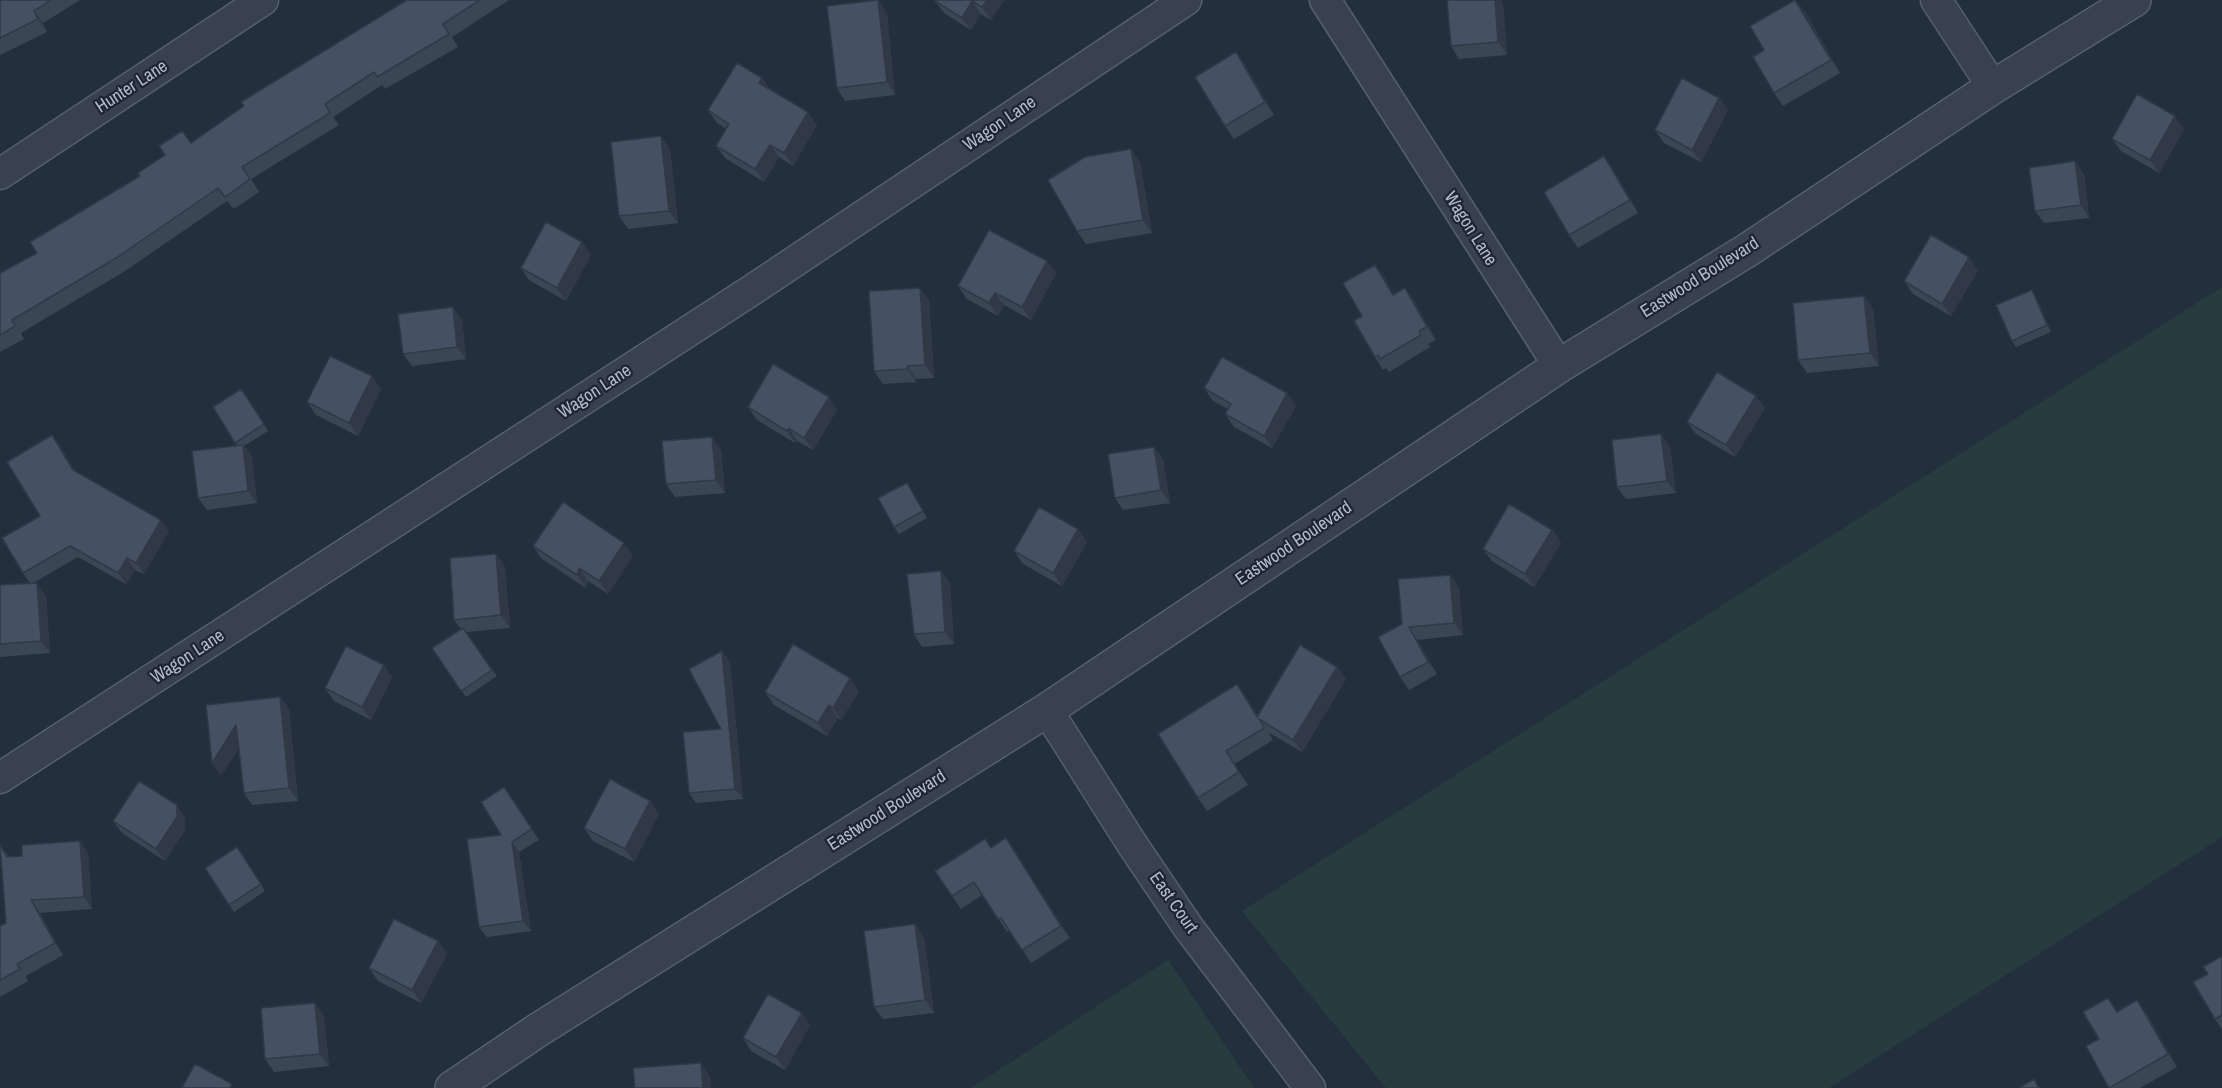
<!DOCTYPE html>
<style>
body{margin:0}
canvas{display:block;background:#242f3e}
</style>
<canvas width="2222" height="1088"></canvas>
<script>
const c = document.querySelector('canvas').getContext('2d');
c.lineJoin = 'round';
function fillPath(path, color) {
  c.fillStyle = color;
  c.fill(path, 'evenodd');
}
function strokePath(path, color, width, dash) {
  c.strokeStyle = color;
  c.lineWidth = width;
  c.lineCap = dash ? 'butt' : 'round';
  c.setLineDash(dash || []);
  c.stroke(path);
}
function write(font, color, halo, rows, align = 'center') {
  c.font = font + ' "Archivo Narrow",sans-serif';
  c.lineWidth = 4.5;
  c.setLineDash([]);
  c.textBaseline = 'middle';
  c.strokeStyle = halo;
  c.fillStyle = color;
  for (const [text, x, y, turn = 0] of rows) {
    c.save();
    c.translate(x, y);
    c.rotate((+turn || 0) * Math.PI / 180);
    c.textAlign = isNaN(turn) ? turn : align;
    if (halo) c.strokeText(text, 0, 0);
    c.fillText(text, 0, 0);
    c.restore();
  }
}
const green = new Path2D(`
 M 2222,287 L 2222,837 L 1829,1088 L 1386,1088 L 1242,911 Z
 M 1168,960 L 1254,1088 L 971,1088 Z`);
const minor = new Path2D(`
 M 1325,0 L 1559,366
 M 1936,0 L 1993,87
 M 0,174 L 263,0
 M 1047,710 L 1132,844 L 1188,927 L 1310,1088
 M 0,778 L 752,290 L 1186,0`);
const tertiary = new Path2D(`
 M 452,1088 L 538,1030 L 1047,710 L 1559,366 L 1746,251 L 1993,87 L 2134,0`);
const wall = new Path2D(`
 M 0,0 L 80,0 L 43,23 L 47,32 L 0,55 Z
 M 407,0 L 509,0 L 452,37 L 458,47 L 385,89 L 382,85 L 333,117 L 339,125 L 251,179 L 259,192 L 234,209 L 227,201 L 125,271 L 21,333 L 24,339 L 0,352 L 0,273 L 37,253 L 140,176 Z
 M 935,0 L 1004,0 L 991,20 L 981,14 L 971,30 L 944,13 L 935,1 Z
 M 1447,0 L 1501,0 L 1503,3 L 1507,55 L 1459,59 L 1451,46 Z
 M 1805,12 L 1840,73 L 1783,106 L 1774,93 Z
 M 887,13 L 895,95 L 845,101 L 837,88 Z
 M 1236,52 L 1245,65 L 1274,115 L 1234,139 L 1225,126 Z
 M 762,78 L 770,89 L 817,125 L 793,166 L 779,157 L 764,182 L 725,158 L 716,146 L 726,129 L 717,123 L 708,110 Z
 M 1719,98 L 1728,110 L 1701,162 L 1664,143 L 1655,130 Z
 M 2184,129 L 2159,173 L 2121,151 L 2112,139 Z
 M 670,149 L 678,223 L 628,229 L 619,216 Z
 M 1140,162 L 1152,233 L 1086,244 L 1077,231 Z
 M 1613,169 L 1638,213 L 1578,248 L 1569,235 Z
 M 2084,174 L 2089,218 L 2044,223 L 2035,211 Z
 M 591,255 L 566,301 L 529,280 L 521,268 Z
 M 1047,261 L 1056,273 L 1031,320 L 1004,305 L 998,316 L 967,299 L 958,286 Z
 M 1978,270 L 1951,316 L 1913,294 L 1904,281 Z
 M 1384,277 L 1394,295 L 1405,288 L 1414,301 L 1436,340 L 1428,344 L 1430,347 L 1389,372 L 1386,368 L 1383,370 L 1375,357 L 1362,316 Z
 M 1864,296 L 1873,309 L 1879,366 L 1807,373 L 1798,360 Z
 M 2036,297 L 2051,332 L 2016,347 L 2012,341 Z
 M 929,300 L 934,378 L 916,379 L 916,382 L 883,384 L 874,371 Z
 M 462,320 L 466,359 L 412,366 L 403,354 Z
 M 1204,388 L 1287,393 L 1296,406 L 1272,448 L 1234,427 L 1225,414 L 1228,409 L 1213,401 Z
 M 381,389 L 358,436 L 316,415 L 307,402 Z
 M 246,395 L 268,431 L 244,446 L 252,457 L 257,503 L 207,510 L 198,498 L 237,445 L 213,407 Z
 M 748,407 L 837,410 L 813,450 L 797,441 L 795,443 L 757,420 Z
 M 1765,408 L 1735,457 L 1696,434 L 1687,422 Z
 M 1661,434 L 1670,447 L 1676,493 L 1626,499 L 1617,487 Z
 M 60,446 L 74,470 L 169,531 L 144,574 L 135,570 L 126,584 L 78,557 L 33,583 L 46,596 L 50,653 L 0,657 L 0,585 L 30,583 L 23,573 L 40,516 Z
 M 1154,447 L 1163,459 L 1170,503 L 1123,510 L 1115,498 Z
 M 721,450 L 725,493 L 675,497 L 666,484 Z
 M 907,483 L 927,518 L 899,534 L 894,527 Z
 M 1078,529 L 1087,542 L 1062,586 L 1023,564 L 1014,551 Z
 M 1552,530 L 1561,543 L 1534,587 L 1492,561 L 1483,549 Z
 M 533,546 L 633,556 L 608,594 L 588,581 L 586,588 L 542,559 Z
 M 496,554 L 505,567 L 510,628 L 466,632 L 497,676 L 466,697 L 432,648 L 461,629 L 454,620 Z
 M 941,571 L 950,584 L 954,644 L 922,647 L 914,634 Z
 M 1459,587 L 1463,635 L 1417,640 L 1437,674 L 1409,690 L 1400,677 L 1402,624 Z
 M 730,662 L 743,799 L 696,803 L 689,793 L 721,729 Z
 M 392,677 L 371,720 L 334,701 L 325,688 Z
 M 1346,679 L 1302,752 L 1268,732 L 1273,740 L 1234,764 L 1248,785 L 1207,811 L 1198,798 L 1245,697 L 1258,716 Z
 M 859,691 L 841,720 L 838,718 L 827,736 L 774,705 L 765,692 Z
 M 280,697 L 289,710 L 298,801 L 252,805 L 244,793 L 239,748 L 221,775 L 212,763 Z
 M 504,787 L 539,840 L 519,852 L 531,931 L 487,937 L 479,927 L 501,835 Z
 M 659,814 L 634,862 L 593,841 L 584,828 Z
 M 185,818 L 185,830 L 165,861 L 122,833 L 113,821 Z
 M 1006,838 L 1070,938 L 1031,963 L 1010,930 L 1007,932 L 982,895 L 961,909 L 952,896 L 992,848 Z
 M 0,845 L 9,857 L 88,853 L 92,909 L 40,913 L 63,955 L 26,976 L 28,981 L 0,997 L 0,926 L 6,923 Z
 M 237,847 L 265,891 L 234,912 L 205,868 Z
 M 924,937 L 934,1013 L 883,1019 L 874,1007 Z
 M 438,941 L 447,954 L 421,1003 L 378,981 L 369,968 Z
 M 2222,956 L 2222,1029 L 2215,1019 L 2208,974 Z
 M 2137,1000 L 2146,1013 L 2177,1067 L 2140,1088 L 2109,1088 L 2099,1039 L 2118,1012 Z
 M 324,1016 L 329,1066 L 274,1072 L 265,1059 Z
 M 810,1025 L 785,1070 L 751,1051 L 743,1038 Z`);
const shadedWall = new Path2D(`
 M 878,0 L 887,13 L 895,95 L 887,82 Z
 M 987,0 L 1004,0 L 991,20 L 982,7 Z
 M 1495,0 L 1501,0 L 1503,3 L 1507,55 L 1498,42 Z
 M 1796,0 L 1805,12 L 1840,73 L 1831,60 Z
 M 972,1 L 981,14 L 971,30 L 962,18 Z
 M 34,11 L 43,23 L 47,32 L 38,19 Z
 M 1236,52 L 1245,65 L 1274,115 L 1265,102 Z
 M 762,78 L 771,90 L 759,83 Z
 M 1719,98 L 1728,110 L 1701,162 L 1692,150 Z
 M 808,112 L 817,125 L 793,166 L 784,153 Z
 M 2175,116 L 2184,129 L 2159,173 L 2150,160 Z
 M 661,136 L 670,149 L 678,223 L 669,211 Z
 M 770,145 L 779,157 L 764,182 L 755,169 Z
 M 1131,149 L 1140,162 L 1152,233 L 1143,220 Z
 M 1604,156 L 1613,169 L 1638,213 L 1630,200 Z
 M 2075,161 L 2084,174 L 2089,218 L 2081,205 Z
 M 582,242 L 591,255 L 566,301 L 557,288 Z
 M 1969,257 L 1978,270 L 1951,316 L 1942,304 Z
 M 1047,261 L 1056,273 L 1031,320 L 1022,307 Z
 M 1375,265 L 1384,277 L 1402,308 L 1393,295 Z
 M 920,288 L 929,300 L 934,378 L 925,365 Z
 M 1405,288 L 1414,301 L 1436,340 L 1427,327 Z
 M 2032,290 L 2036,297 L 2051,332 L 2047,325 Z
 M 995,293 L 1004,305 L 998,316 L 989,303 Z
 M 1864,296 L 1873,309 L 1879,366 L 1870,353 Z
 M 453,307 L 462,320 L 466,359 L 457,347 Z
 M 907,366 L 916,379 L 916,382 L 907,369 Z
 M 372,376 L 381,389 L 358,436 L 349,423 Z
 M 1287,393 L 1296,406 L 1272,448 L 1264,436 Z
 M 1756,396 L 1765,408 L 1735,457 L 1726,445 Z
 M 829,397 L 837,410 L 813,450 L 804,438 Z
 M 789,428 L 797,441 L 795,443 L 787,431 Z
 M 1661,434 L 1670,447 L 1676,493 L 1667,481 Z
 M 52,435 L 60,446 L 81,481 L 73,470 Z
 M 712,437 L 721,450 L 725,493 L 716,480 Z
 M 243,445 L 252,457 L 257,503 L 248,491 Z
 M 1154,447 L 1163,459 L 1170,503 L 1161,490 Z
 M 161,520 L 169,531 L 144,574 L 136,563 Z
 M 1078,529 L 1087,542 L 1062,586 L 1053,573 Z
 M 1552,530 L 1561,543 L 1534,587 L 1525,574 Z
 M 624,543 L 633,556 L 608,594 L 599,581 Z
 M 496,554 L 505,567 L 510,628 L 501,615 Z
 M 127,558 L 135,570 L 126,584 L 118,573 Z
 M 579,568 L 588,581 L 586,588 L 577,575 Z
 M 941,571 L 950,584 L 954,644 L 945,632 Z
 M 1450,575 L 1459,587 L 1463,635 L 1454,623 Z
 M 37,583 L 46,596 L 50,653 L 41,641 Z
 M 1409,627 L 1417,640 L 1437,674 L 1428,662 Z
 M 722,651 L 730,662 L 743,799 L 735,789 Z
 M 384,665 L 392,677 L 371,720 L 362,707 Z
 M 1337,667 L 1346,679 L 1302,752 L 1293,740 Z
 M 850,678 L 859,691 L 841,720 L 833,708 Z
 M 280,697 L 289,710 L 298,801 L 289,788 Z
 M 829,705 L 838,718 L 827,736 L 818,723 Z
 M 236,725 L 245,738 L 221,775 L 212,763 Z
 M 650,801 L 659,814 L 634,862 L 625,849 Z
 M 177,805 L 185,818 L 185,830 L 165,861 L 156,849 Z
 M 1006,838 L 1015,851 L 1070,938 L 1061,926 Z
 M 80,841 L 88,853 L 92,909 L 84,897 Z
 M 512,842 L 519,852 L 531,931 L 523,921 Z
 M 31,900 L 40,913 L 63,955 L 55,943 Z
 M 915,924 L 924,937 L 934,1013 L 925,1000 Z
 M 438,941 L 447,954 L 421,1003 L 412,990 Z
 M 2137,1000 L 2146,1013 L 2177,1067 L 2168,1054 Z
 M 315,1003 L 324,1016 L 329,1066 L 320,1054 Z
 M 802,1013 L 810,1025 L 785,1070 L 776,1057 Z
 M 701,1063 L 710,1076 L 711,1088 L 703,1088 Z`);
const building = new Path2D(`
 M 0,0 L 51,0 L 34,11 L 38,19 L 0,38 Z
 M 407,0 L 480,0 L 443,24 L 449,34 L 377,77 L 374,72 L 325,104 L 330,113 L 242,167 L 250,179 L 225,197 L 218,188 L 116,258 L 12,320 L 15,326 L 0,335 L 0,273 L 37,253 L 30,242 L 140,176 L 138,173 L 165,155 L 159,146 L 182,131 L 191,143 L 244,106 L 241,102 Z
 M 878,0 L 887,82 L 837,88 L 827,6 Z
 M 935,0 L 987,0 L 982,7 L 972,1 L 962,18 L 935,1 Z
 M 1447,0 L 1495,0 L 1498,42 L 1451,46 Z
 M 1795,0 L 1831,60 L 1774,93 L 1753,57 L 1764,50 L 1750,26 Z
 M 1236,52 L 1265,102 L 1225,126 L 1195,77 Z
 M 737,63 L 762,78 L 759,83 L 808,112 L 784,153 L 770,145 L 755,169 L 716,146 L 729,124 L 708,110 Z
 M 1682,78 L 1719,98 L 1692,150 L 1655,130 Z
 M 2137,94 L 2175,116 L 2150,160 L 2112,139 Z
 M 661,136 L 669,211 L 619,216 L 611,142 Z
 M 1131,149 L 1143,220 L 1077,231 L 1048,180 L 1085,157 Z
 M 1604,156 L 1630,200 L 1569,235 L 1544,192 Z
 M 2075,161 L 2081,205 L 2035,211 L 2029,168 Z
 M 546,222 L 582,242 L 557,288 L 521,268 Z
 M 989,230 L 1047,261 L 1022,307 L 995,293 L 989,303 L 958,286 Z
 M 1931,235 L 1969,257 L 1942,304 L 1904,281 Z
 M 1375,265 L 1393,295 L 1405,288 L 1427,327 L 1419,331 L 1421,335 L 1380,359 L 1378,355 L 1375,357 L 1354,321 L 1362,316 L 1343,283 Z
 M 920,288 L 925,365 L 907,366 L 907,369 L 874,371 L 869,291 Z
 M 2032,290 L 2047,325 L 2012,341 L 1996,305 Z
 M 1864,296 L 1870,353 L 1798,360 L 1793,303 Z
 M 453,307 L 457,347 L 403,354 L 398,314 Z
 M 330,356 L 372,376 L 349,423 L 307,402 Z
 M 1222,357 L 1287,393 L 1264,436 L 1225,414 L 1231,404 L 1204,388 Z
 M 773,364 L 829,397 L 804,438 L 789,428 L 787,431 L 748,407 Z
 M 1717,372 L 1756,396 L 1726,445 L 1687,422 Z
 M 241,389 L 264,424 L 235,443 L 213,407 Z
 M 1661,434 L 1667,481 L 1617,487 L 1612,440 Z
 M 52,435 L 73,470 L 161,520 L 136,563 L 127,558 L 118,573 L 70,546 L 23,573 L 2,538 L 40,516 L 7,462 Z
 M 712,437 L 716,480 L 666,484 L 662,441 Z
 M 243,445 L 248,491 L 198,498 L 192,451 Z
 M 1154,447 L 1161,490 L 1115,498 L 1108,454 Z
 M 907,483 L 923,511 L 894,527 L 878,498 Z
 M 563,502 L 624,543 L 599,581 L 579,568 L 577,575 L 533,546 Z
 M 1509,504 L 1552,530 L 1525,574 L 1483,549 Z
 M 1039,507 L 1078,529 L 1053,573 L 1014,551 Z
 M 496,554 L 501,615 L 454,620 L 450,558 Z
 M 941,571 L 945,632 L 914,634 L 907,574 Z
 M 1450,575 L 1454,623 L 1409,627 L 1428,662 L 1400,677 L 1378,637 L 1402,624 L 1398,579 Z
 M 37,583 L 41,641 L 0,644 L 0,585 Z
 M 463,628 L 492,670 L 461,691 L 432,648 Z
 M 793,644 L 850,678 L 833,708 L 829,705 L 818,723 L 765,692 Z
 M 1300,645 L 1337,667 L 1293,740 L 1259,719 L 1264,728 L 1226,751 L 1239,772 L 1198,798 L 1158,734 L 1237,684 L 1257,717 Z
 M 346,646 L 384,665 L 362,707 L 325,688 Z
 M 722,651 L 735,789 L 689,793 L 683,732 L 721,729 L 689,669 Z
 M 280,697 L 289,788 L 244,793 L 236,725 L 212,763 L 206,705 Z
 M 610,779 L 650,801 L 625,849 L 584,828 Z
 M 139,781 L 177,805 L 177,817 L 156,849 L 113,821 Z
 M 504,787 L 532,829 L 512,842 L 523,921 L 479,927 L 467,839 L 501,835 L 481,802 Z
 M 1006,838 L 1061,926 L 1022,950 L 1001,918 L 998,919 L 974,882 L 952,896 L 935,871 L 985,839 L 991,848 Z
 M 80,841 L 84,897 L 31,900 L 55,943 L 17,964 L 20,969 L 0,980 L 0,926 L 6,923 L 0,845 L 7,857 L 22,856 L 22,845 Z
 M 237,847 L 261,884 L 229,905 L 205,868 Z
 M 394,919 L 438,941 L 412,990 L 369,968 Z
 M 915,924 L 925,1000 L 874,1007 L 864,931 Z
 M 2222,956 L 2222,1015 L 2215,1019 L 2193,982 L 2208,974 L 2203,967 Z
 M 768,994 L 802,1013 L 776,1057 L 743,1038 Z
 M 2108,998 L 2117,1012 L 2137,1000 L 2168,1054 L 2109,1088 L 2086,1046 L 2099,1039 L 2083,1012 Z
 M 315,1003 L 320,1054 L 265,1059 L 261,1008 Z
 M 701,1063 L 703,1088 L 635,1088 L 633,1068 Z
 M 195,1064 L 232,1084 L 230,1088 L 182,1088 Z
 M 2034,1079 L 2039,1088 L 2019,1088 Z`);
const streetNames = [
 ["Hunter Lane",132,87,-33],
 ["Wagon Lane",1000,124,-34],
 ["Wagon Lane",1470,229,58],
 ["Eastwood Boulevard",1700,278,-32],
 ["Wagon Lane",595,392,-33],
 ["Eastwood Boulevard",1294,544,-34],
 ["Wagon Lane",188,657,-33],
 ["Eastwood Boulevard",887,811,-32],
 ["East Court",1173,903,55]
];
fillPath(green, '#263c3f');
strokePath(minor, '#565f6c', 33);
strokePath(tertiary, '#565f6c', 36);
strokePath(minor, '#38414e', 30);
strokePath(tertiary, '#38414e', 33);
fillPath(wall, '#3b4654');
fillPath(shadedWall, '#303945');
fillPath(building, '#455162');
strokePath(building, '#303945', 1.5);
write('18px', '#b4bcc9', '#1d2633', streetNames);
</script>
